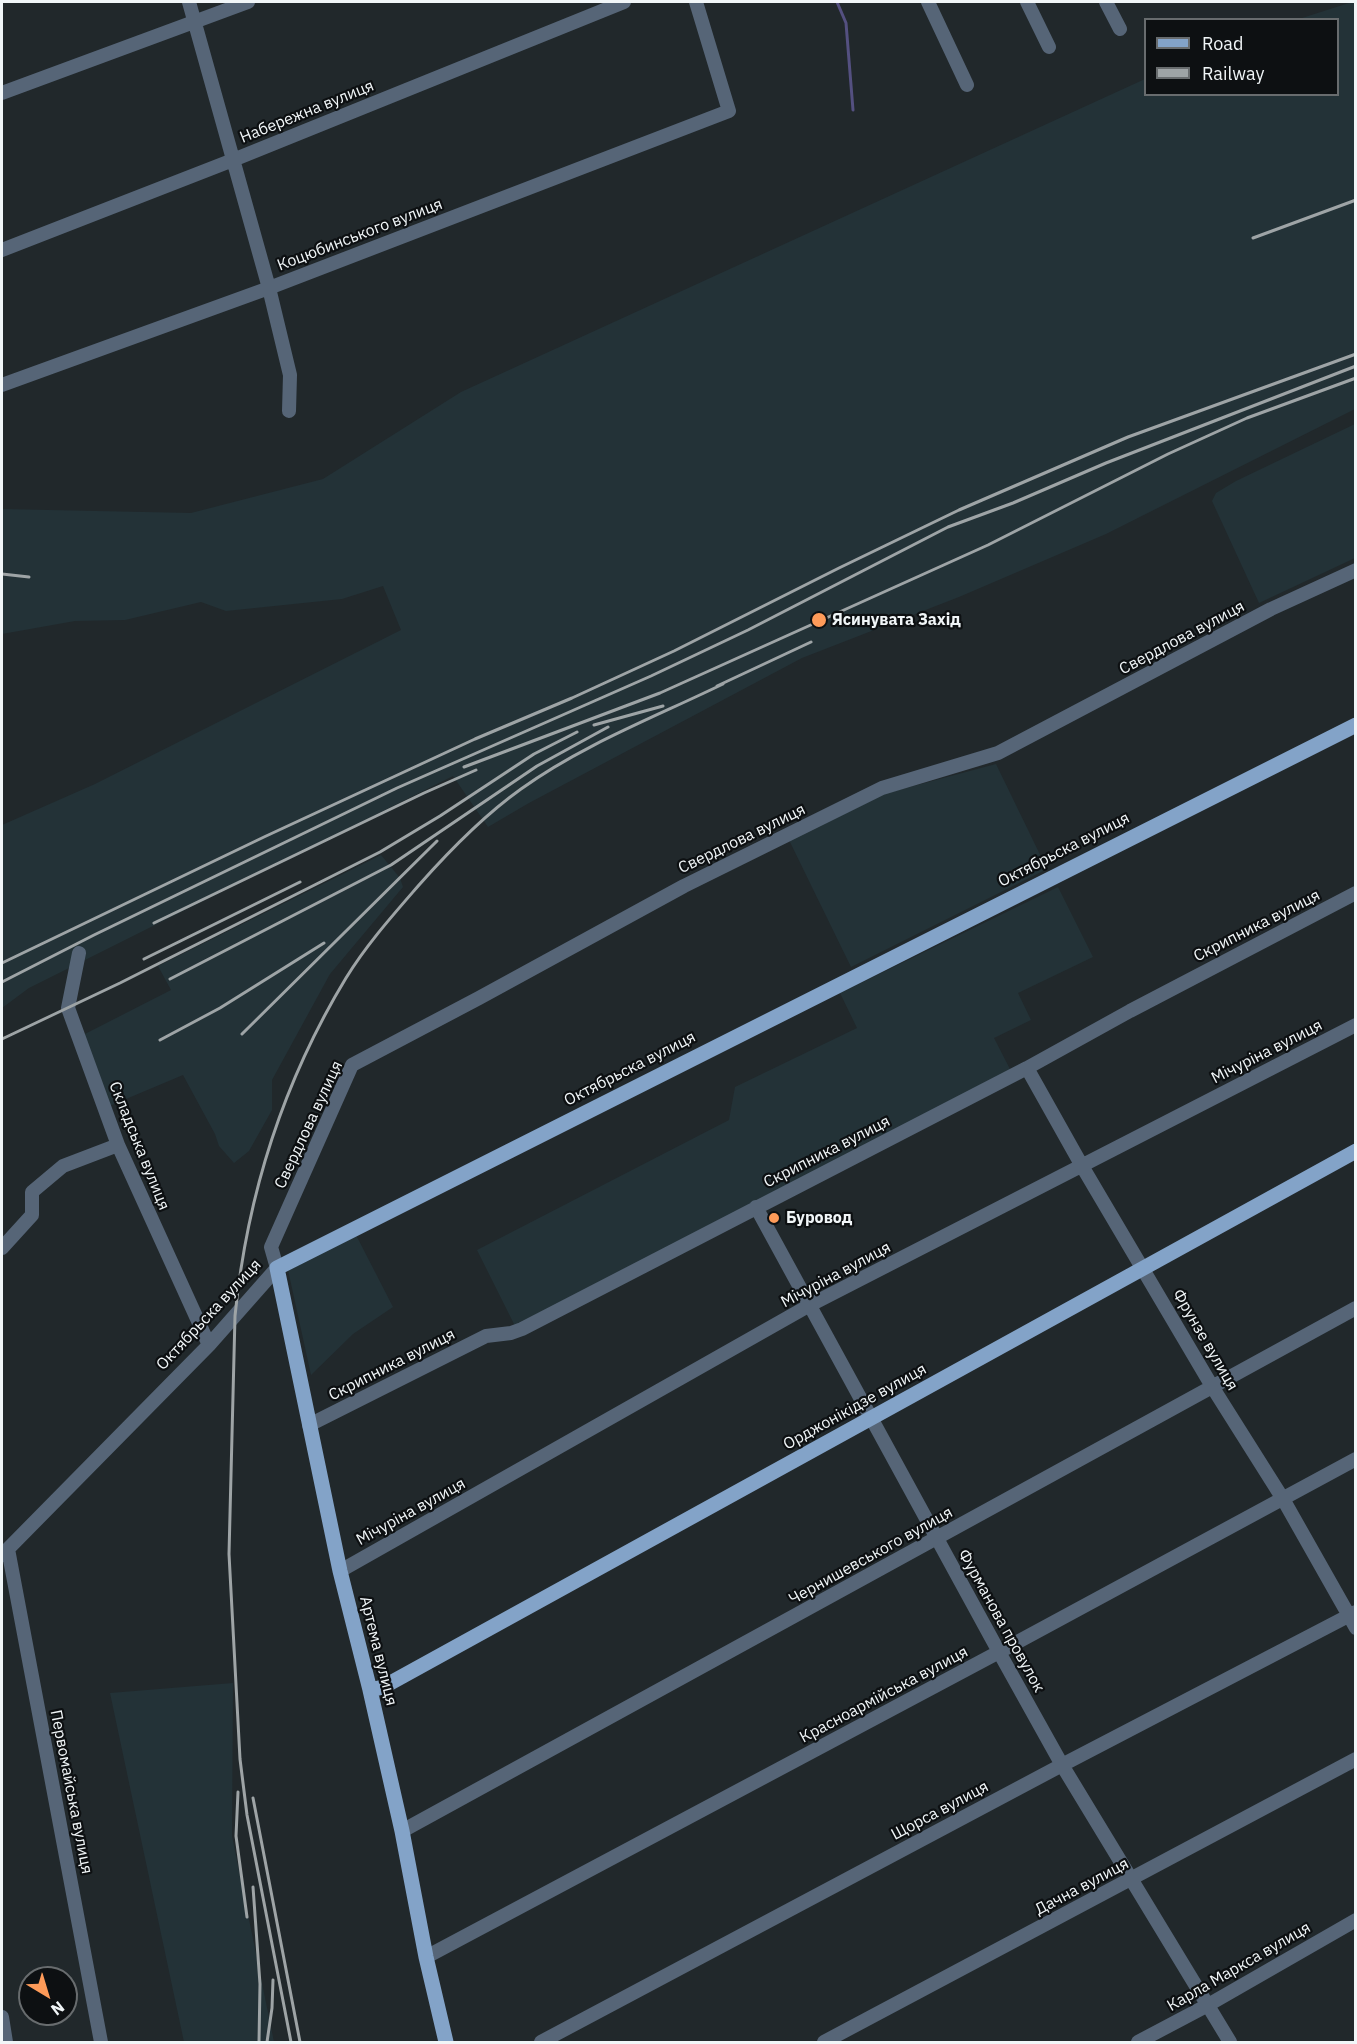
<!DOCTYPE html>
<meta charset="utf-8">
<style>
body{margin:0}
#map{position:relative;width:1357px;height:2044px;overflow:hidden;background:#21282b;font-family:"IBM Plex Sans",sans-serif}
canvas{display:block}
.frame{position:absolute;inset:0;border:3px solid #f1f6f8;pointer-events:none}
.legend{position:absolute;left:1144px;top:18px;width:195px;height:78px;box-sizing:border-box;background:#0d1012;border:2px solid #686c6e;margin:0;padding:8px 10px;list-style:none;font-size:18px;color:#f1f6f8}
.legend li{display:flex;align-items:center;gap:12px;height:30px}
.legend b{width:30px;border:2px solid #686c6e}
.north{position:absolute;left:18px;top:1966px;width:60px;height:60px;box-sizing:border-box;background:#0d1012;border:2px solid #686c6e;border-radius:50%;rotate:142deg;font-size:16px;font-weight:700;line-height:24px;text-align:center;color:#f1f6f8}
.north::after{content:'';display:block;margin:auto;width:21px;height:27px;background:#fe9b59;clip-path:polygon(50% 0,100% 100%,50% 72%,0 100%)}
</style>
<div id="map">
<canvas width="1357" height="2044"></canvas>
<div class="frame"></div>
<ul class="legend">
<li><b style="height:8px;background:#83a3c8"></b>Road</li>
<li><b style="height:8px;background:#9ea4a6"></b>Railway</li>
</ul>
<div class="north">N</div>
</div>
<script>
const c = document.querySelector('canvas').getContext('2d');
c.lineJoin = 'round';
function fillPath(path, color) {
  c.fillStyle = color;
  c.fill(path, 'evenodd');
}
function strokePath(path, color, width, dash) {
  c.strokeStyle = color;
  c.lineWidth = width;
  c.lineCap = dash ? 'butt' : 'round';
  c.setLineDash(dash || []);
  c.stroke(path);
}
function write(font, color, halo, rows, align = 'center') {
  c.font = font + ' "IBM Plex Sans",sans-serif';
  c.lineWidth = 4.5;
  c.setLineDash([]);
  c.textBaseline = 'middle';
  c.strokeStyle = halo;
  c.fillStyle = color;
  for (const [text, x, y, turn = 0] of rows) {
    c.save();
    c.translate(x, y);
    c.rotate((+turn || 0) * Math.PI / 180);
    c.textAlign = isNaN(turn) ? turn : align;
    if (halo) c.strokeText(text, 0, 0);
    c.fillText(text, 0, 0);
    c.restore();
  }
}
const built = new Path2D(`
 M 1352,2 L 1355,2 L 1355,409 L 1106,534 L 959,597 L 802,658 L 529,803 L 488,827 L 453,776 L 29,988 L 2,1008 L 2,825 L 95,784 L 401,630 L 383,586 L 342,599 L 226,611 L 201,602 L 125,620 L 75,621 L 2,634 L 2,509 L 191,513 L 323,479 L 461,392 L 1145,79 L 1146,94 L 1338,94 L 1338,20 L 1299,19 Z
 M 1355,424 L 1355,558 L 1259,603 L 1212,501 L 1216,493 L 1236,481 Z
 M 996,764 L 1047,869 L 851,967 L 789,840 L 887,793 Z
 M 381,855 L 400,878 L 403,887 L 330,974 L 272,1080 L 272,1110 L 249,1151 L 234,1163 L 219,1146 L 215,1134 L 183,1075 L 107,1107 L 79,1037 L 171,990 L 158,966 Z
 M 1058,887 L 1093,957 L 1018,993 L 1031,1020 L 994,1038 L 1011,1071 L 516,1328 L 477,1250 L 729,1120 L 735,1087 L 857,1028 L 840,993 Z
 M 356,1235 L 393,1307 L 353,1334 L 311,1375 L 288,1270 Z
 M 233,1683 L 232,1836 L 274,2042 L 184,2042 L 110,1693 Z`);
const stream = new Path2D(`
 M 837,2 L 846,23 L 853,110`);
const minor = new Path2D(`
 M 189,2 L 269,288 L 290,375 L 289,411
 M 928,2 L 967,85
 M 1027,2 L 1049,47
 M 1106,2 L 1120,29
 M 2,93 L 248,2
 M 2,250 L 233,160 L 624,2
 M 2,385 L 269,288 L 729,111 L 696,2
 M 79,953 L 68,1008 L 118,1145 L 209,1345
 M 1027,1068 L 1082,1166 L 1213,1388 L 1283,1499 L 1356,1628
 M 756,1207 L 999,1652 L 1062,1765 L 1230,2042
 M 2,1248 L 32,1215 L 32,1192 L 63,1166 L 118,1145
 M 309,1425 L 486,1336 L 511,1333 L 522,1329 L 1027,1068 L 1130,1011 L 1356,893
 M 8,1549 L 101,2042
 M 2,1555 L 209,1345 L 277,1268 L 271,1247 L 352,1065 L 479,998 L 684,886 L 882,788 L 998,753 L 1271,609 L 1356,570
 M 340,1571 L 810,1305 L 1356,1025
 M 402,1831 L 1356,1308
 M 426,1957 L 999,1652 L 1356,1459
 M 2,2017 L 6,2042
 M 541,2042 L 1062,1765 L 1356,1612
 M 824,2042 L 1356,1759
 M 1138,2042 L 1208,2005 L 1356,1920`);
const major = new Path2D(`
 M 370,1690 L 383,1687 L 1356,1151
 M 446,2042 L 426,1957 L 402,1831 L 370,1690 L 340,1571 L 277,1268 L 1356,725`);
const rail = new Path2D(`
 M 1253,238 L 1356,200
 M 2,574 L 29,577
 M 717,686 L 811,642
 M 594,725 L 663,706
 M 464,767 L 660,693 L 988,545 L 1168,454 L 1247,418 L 1356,378
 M 154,923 L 424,793 L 476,770
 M 144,959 L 300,882
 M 2,963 L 264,837 L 475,739 L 572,698 L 674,651 L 839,568 L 959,510 L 1128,437 L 1356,354
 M 170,979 L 391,865 L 537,766 L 608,727
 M 2,982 L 94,935 L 397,788 L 651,676 L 748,630 L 948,527 L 1013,503 L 1106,463 L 1356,366
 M 242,1034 L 437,841
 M 2,1039 L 120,983 L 380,852 L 440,816 L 534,754 L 577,732
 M 160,1040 L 220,1008 L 324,943
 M 238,1792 L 236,1836 L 247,1917
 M 253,1798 L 300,2042
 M 253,1887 L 260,1984 L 259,2042
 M 267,2042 L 272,2008 L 273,1980
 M 291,2042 L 247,1815 L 240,1759 L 229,1554 L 235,1316 C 247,1195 283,1082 346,978 C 367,944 393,915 419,885 C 450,850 483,816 521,789 C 582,745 655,717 723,684`);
const markers = [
 [819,620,8,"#fe9b59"],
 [774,1218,6,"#fe9b59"]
];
const streetNames = [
 ["Набережна вулиця",307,112,-22],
 ["Коцюбинського вулиця",360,235,-21],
 ["Свердлова вулиця",1182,638,-28],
 ["Свердлова вулиця",742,839,-26],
 ["Октябрьска вулиця",1064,850,-27],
 ["Скрипника вулиця",1257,926,-27],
 ["Мічуріна вулиця",1267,1052,-27],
 ["Октябрьска вулиця",630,1069,-27],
 ["Свердлова вулиця",309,1125,-65],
 ["Складська вулиця",139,1146,68],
 ["Скрипника вулиця",827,1152,-27],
 ["Мічуріна вулиця",836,1275,-28],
 ["Октябрьска вулиця",209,1315,-47],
 ["Фрунзе вулиця",1205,1340,60],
 ["Скрипника вулиця",392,1365,-27],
 ["Орджонікідзе вулиця",855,1407,-29],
 ["Мічуріна вулиця",411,1512,-29],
 ["Чернишевського вулиця",871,1556,-29],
 ["Фурманова провулок",1001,1621,61],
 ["Артема вулиця",378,1651,76],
 ["Красноармійська вулиця",884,1695,-28],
 ["Первомайська вулиця",71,1792,79],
 ["Щорса вулиця",940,1811,-28],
 ["Дачна вулиця",1082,1887,-28],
 ["Карла Маркса вулиця",1239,1967,-30]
];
const poiNames = [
 ["Ясинувата Захід",832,620],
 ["Буровод",786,1218]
];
fillPath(built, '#233237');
strokePath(stream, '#545080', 3);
strokePath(minor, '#566577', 14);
strokePath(major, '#83a3c8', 15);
strokePath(rail, '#9ea4a6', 3);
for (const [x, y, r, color] of markers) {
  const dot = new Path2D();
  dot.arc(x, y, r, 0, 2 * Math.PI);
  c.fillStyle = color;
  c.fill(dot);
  strokePath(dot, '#0d1012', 2);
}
write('16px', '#f1f6f8', '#0d1012', streetNames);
write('bold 16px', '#f1f6f8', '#0d1012', poiNames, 'left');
</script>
